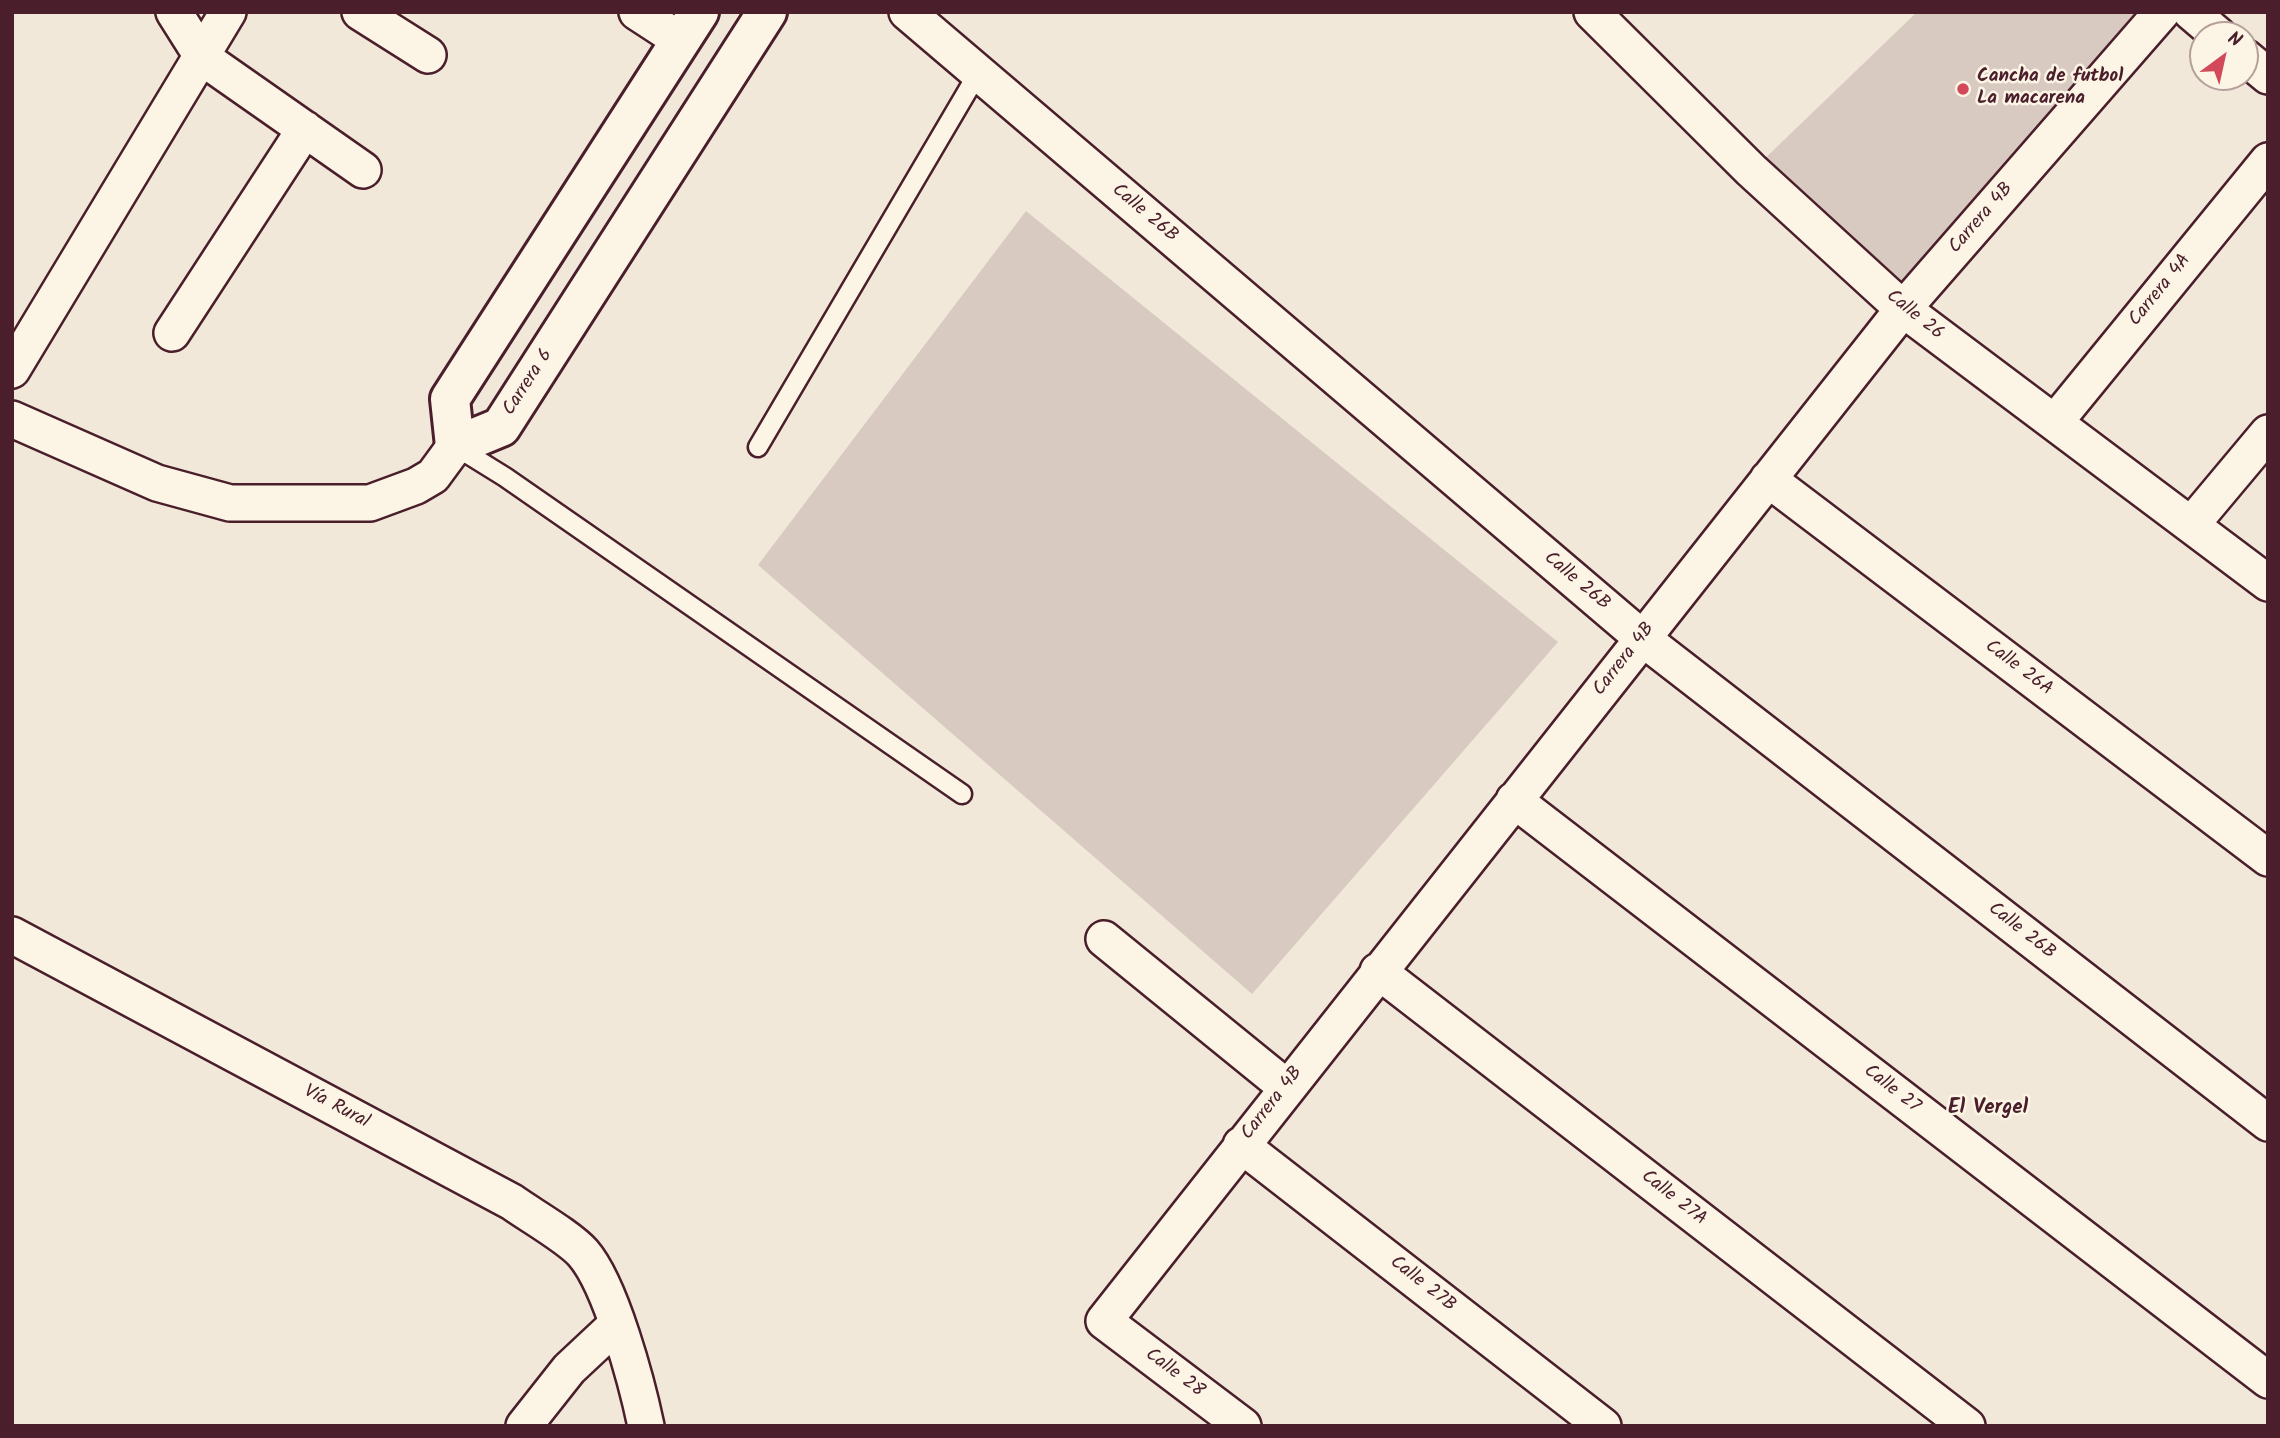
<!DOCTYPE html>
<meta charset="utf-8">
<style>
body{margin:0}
#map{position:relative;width:2280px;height:1438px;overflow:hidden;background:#f1e8da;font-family:Kalam,sans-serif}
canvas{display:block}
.frame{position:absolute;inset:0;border:14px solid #4a1f2b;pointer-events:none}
.north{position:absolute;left:2189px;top:21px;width:70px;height:70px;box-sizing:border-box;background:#fcf5e5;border:2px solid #b59f9b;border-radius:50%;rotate:33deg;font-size:19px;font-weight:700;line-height:28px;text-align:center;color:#4a1f2b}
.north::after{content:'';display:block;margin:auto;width:24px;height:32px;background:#d1495b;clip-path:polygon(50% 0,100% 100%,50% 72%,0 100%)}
</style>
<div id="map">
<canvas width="2280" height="1438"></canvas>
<div class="frame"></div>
<div class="north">N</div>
</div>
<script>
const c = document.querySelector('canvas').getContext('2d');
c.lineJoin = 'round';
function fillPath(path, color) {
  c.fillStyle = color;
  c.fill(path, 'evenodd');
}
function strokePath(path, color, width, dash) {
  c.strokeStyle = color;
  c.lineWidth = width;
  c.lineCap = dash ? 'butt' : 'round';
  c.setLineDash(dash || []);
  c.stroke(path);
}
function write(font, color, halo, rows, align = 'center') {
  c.font = font + ' Kalam,sans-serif';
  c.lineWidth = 5;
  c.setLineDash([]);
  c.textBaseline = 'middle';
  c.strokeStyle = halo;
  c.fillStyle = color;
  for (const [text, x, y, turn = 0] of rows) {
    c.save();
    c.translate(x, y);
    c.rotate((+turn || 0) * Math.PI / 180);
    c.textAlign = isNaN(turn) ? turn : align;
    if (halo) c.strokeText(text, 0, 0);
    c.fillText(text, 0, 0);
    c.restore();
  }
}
const green = new Path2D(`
 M 1917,12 L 2154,12 L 1903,306 L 1758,165 Z
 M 1026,211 L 1558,642 L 1252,994 L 758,565 Z`);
const service = new Path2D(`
 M 455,446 L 505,477 L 962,794
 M 758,447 L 978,73`);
const minor = new Path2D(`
 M 174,12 L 203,58 L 363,170
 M 360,12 L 428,55
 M 637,12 L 680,40
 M 907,12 L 1642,638 L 2268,1123
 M 1592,12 L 1751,170 L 1903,309 L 2268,583
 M 2191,12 L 2218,35
 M 2245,57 L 2268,76
 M 172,333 L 305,129
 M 12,370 L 228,12
 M 12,419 L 157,483 L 230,503 L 370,503 L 416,486 L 433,476 L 455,446
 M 2055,422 L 2268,161
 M 1768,479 L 2268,858
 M 2191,525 L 2268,433
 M 1514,800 L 2268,1380
 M 12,935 L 512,1202 C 530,1215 569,1237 583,1253 C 611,1285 637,1383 646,1426
 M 1104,939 L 1286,1087
 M 1378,971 L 1967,1426
 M 1241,1145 L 1603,1426
 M 524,1426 L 569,1369 L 616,1325
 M 1243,1426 L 1104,1321 L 1903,309 L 2162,12`);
const tertiary = new Path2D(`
 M 699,12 L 450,399 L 455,446 L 501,427 L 767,12`);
const markers = [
 [1963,89,7,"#d1495b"]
];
const poiNames = [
 ["Cancha de futbol",1977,78],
 ["La macarena",1977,100]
];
const streetNames = [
 ["Calle 26B",1144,214,40],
 ["Carrera 4B",1982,219,-49],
 ["Carrera 4A",2161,291,-51],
 ["Calle 26",1914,316,39],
 ["Carrera 6",529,383,-57],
 ["Calle 26B",1576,582,40],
 ["Carrera 4B",1625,660,-52],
 ["Calle 26A",2018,669,37],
 ["Calle 26B",2021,932,38],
 ["Calle 27",1891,1090,38],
 ["Carrera 4B",1273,1104,-52],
 ["Vía Rural",336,1108,28],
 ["Calle 27A",1673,1199,38],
 ["Calle 27B",1422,1285,38],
 ["Calle 28",1174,1374,37]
];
const neighbourhoodNames = [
 ["El Vergel",1988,1109]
];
fillPath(green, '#d8cac0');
strokePath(service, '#4a1f2b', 23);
strokePath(minor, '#4a1f2b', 40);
strokePath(tertiary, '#4a1f2b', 44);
strokePath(service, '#fcf5e5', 18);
strokePath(minor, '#fcf5e5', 35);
strokePath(tertiary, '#fcf5e5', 38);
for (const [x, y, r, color] of markers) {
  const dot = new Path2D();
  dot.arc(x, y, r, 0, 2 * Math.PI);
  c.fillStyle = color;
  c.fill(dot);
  strokePath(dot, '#fcf5e5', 2.5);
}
write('bold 19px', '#4a1f2b', '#fcf5e5', poiNames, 'left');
write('19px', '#4a1f2b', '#fcf5e5', streetNames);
write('bold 21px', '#4a1f2b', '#fcf5e5', neighbourhoodNames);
</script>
